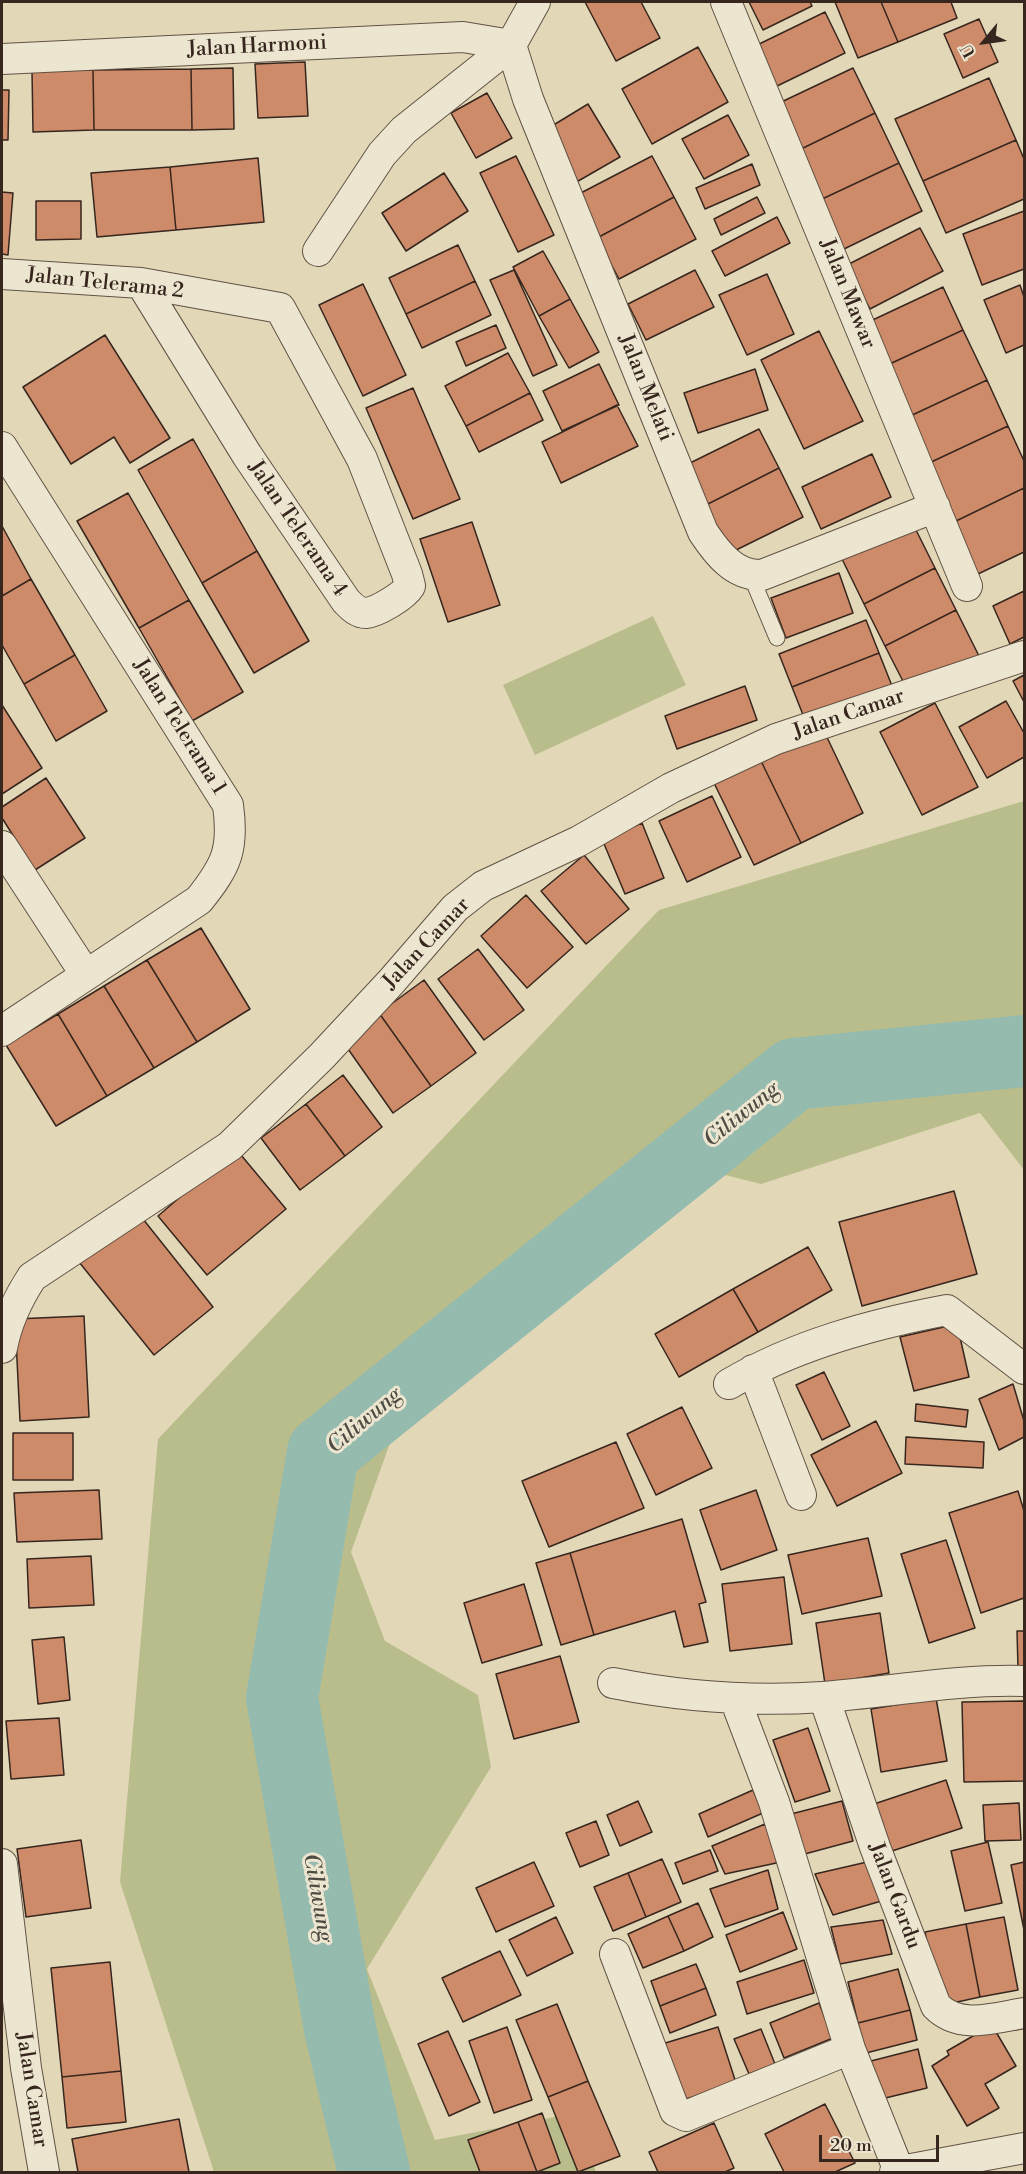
<!DOCTYPE html>
<style>
body{margin:0}
#map{position:relative;width:1026px;height:2174px;overflow:hidden;background:#e2d8b8;font-family:"Libre Bodoni",serif}
canvas{display:block}
.frame{position:absolute;inset:0;border:3px solid #37261e;pointer-events:none}
.north{position:absolute;left:954px;top:12px;width:60px;height:60px;-webkit-text-stroke:4px #ece6d1;paint-order:stroke;rotate:241deg;font-size:16px;font-weight:700;line-height:24px;text-align:center;color:#37261e}
.north::after{content:'';display:block;margin:auto;width:21px;height:27px;background:#37261e;clip-path:polygon(50% 0,100% 100%,50% 72%,0 100%)}
.scale{position:absolute;left:819px;top:2135px;width:120px;height:27px;box-sizing:border-box;border:3px solid #37261e;border-top:0;padding-left:8px;font-size:18px;line-height:21px;white-space:nowrap;color:#37261e;-webkit-text-stroke:4px #ece6d1;paint-order:stroke}
</style>
<div id="map">
<canvas width="1026" height="2174"></canvas>
<div class="frame"></div>
<div class="north">U</div>
<div class="scale">20 m</div>
</div>
<script>
const c = document.querySelector('canvas').getContext('2d');
c.lineJoin = 'round';
function fillPath(path, color) {
  c.fillStyle = color;
  c.fill(path, 'evenodd');
}
function strokePath(path, color, width, dash) {
  c.strokeStyle = color;
  c.lineWidth = width;
  c.lineCap = dash ? 'butt' : 'round';
  c.setLineDash(dash || []);
  c.stroke(path);
}
function write(font, color, halo, rows, align = 'center') {
  c.font = font + ' "Libre Bodoni",serif';
  c.lineWidth = 6;
  c.setLineDash([]);
  c.textBaseline = 'middle';
  c.strokeStyle = halo;
  c.fillStyle = color;
  for (const [text, x, y, turn = 0] of rows) {
    c.save();
    c.translate(x, y);
    c.rotate((+turn || 0) * Math.PI / 180);
    c.textAlign = isNaN(turn) ? turn : align;
    if (halo) c.strokeText(text, 0, 0);
    c.fillText(text, 0, 0);
    c.restore();
  }
}
const green = new Path2D(`
 M 653,616 L 686,685 L 535,755 L 503,685 Z
 M 1024,801 L 1024,1170 L 980,1113 L 761,1184 L 721,1174 L 572,1236 L 414,1376 L 351,1552 L 385,1641 L 478,1695 L 491,1767 L 367,1969 L 435,2140 L 575,2113 L 596,2172 L 214,2172 L 120,1882 L 158,1439 L 659,910 Z`);
const river = new Path2D(`
 M 374,2172 L 340,2029 L 282,1698 L 323,1452 L 794,1074 L 1024,1051`);
const building = new Path2D(`
 M 585,2 L 641,2 L 660,38 L 616,61 Z
 M 749,2 L 810,2 L 812,6 L 763,30 Z
 M 835,2 L 881,2 L 898,42 L 858,58 Z
 M 881,2 L 951,2 L 957,18 L 898,42 Z
 M 825,12 L 845,53 L 773,88 L 753,47 Z
 M 979,19 L 998,62 L 963,78 L 944,34 Z
 M 698,47 L 728,102 L 652,144 L 622,89 Z
 M 305,62 L 308,116 L 258,118 L 255,64 Z
 M 233,68 L 234,129 L 192,130 L 191,69 Z
 M 853,68 L 875,113 L 797,151 L 775,105 Z
 M 191,69 L 192,130 L 94,130 L 93,70 Z
 M 93,70 L 94,130 L 33,132 L 32,71 Z
 M 989,78 L 1016,140 L 923,181 L 895,119 Z
 M 2,90 L 9,90 L 8,140 L 2,140 Z
 M 487,93 L 512,138 L 476,158 L 451,113 Z
 M 588,104 L 620,157 L 573,184 L 542,132 Z
 M 875,113 L 899,163 L 820,200 L 797,151 Z
 M 728,115 L 749,155 L 704,179 L 682,139 Z
 M 1016,140 L 1024,159 L 1024,199 L 946,233 L 923,181 Z
 M 516,156 L 554,235 L 518,252 L 480,173 Z
 M 652,156 L 674,197 L 597,238 L 575,196 Z
 M 258,158 L 264,222 L 176,230 L 170,167 Z
 M 899,163 L 922,211 L 844,249 L 820,200 Z
 M 752,164 L 760,185 L 705,209 L 696,188 Z
 M 170,167 L 176,230 L 97,237 L 91,173 Z
 M 444,173 L 468,211 L 406,251 L 382,213 Z
 M 2,192 L 13,193 L 8,255 L 2,254 Z
 M 674,197 L 696,239 L 619,279 L 597,238 Z
 M 757,197 L 765,213 L 721,235 L 714,219 Z
 M 36,201 L 81,201 L 81,239 L 36,240 Z
 M 1024,211 L 1024,269 L 982,285 L 963,234 Z
 M 777,217 L 790,243 L 725,276 L 712,251 Z
 M 920,228 L 943,271 L 870,309 L 847,265 Z
 M 458,245 L 475,281 L 406,314 L 389,278 Z
 M 543,251 L 570,299 L 539,316 L 513,267 Z
 M 514,270 L 557,365 L 533,376 L 490,280 Z
 M 695,270 L 714,307 L 646,340 L 628,304 Z
 M 767,274 L 794,334 L 747,355 L 719,295 Z
 M 475,281 L 491,315 L 422,348 L 406,314 Z
 M 363,284 L 406,375 L 363,396 L 319,305 Z
 M 1020,285 L 1024,297 L 1024,345 L 1006,353 L 984,300 Z
 M 943,287 L 963,330 L 881,368 L 862,325 Z
 M 570,299 L 599,352 L 569,368 L 539,316 Z
 M 496,325 L 506,348 L 466,366 L 456,342 Z
 M 963,330 L 987,380 L 906,418 L 881,368 Z
 M 819,331 L 863,421 L 804,449 L 761,360 Z
 M 105,335 L 170,438 L 130,463 L 114,437 L 71,464 L 23,387 Z
 M 508,353 L 530,393 L 466,426 L 445,386 Z
 M 599,364 L 619,405 L 562,431 L 543,391 Z
 M 755,369 L 768,410 L 698,433 L 684,393 Z
 M 987,380 L 1008,426 L 927,464 L 906,418 Z
 M 413,388 L 460,499 L 413,519 L 366,408 Z
 M 530,393 L 543,420 L 479,452 L 466,426 Z
 M 617,405 L 638,446 L 561,483 L 542,442 Z
 M 1008,426 L 1024,461 L 1024,488 L 954,522 L 927,464 Z
 M 759,429 L 779,468 L 706,505 L 686,465 Z
 M 193,439 L 257,551 L 202,583 L 138,470 Z
 M 872,454 L 891,497 L 821,529 L 802,487 Z
 M 779,468 L 803,517 L 730,553 L 706,505 Z
 M 1024,488 L 1024,552 L 978,574 L 954,522 Z
 M 128,493 L 189,600 L 139,628 L 77,521 Z
 M 472,522 L 500,605 L 448,622 L 420,539 Z
 M 913,524 L 935,568 L 864,604 L 842,559 Z
 M 2,526 L 31,579 L 2,596 Z
 M 257,551 L 309,641 L 254,673 L 202,583 Z
 M 935,568 L 956,610 L 885,646 L 864,604 Z
 M 839,573 L 853,613 L 786,638 L 771,598 Z
 M 31,579 L 75,655 L 24,684 L 2,645 L 2,596 Z
 M 1024,591 L 1024,637 L 1010,644 L 993,606 Z
 M 189,600 L 243,692 L 192,721 L 139,628 Z
 M 956,610 L 979,656 L 908,691 L 885,646 Z
 M 866,620 L 879,653 L 792,687 L 779,654 Z
 M 879,653 L 894,691 L 807,725 L 792,687 Z
 M 75,655 L 107,711 L 56,741 L 24,684 Z
 M 1024,675 L 1024,702 L 1013,681 Z
 M 745,686 L 757,720 L 677,749 L 665,716 Z
 M 1006,701 L 1024,733 L 1024,757 L 987,778 L 959,727 Z
 M 935,703 L 978,787 L 922,815 L 880,732 Z
 M 2,705 L 42,768 L 2,794 Z
 M 824,731 L 863,813 L 801,843 L 761,761 Z
 M 761,761 L 801,843 L 754,865 L 714,783 Z
 M 46,778 L 85,838 L 35,870 L 2,818 L 2,807 Z
 M 712,796 L 741,857 L 687,882 L 659,821 Z
 M 642,823 L 664,878 L 625,894 L 602,839 Z
 M 584,855 L 629,909 L 586,944 L 541,891 Z
 M 526,895 L 573,947 L 527,988 L 481,936 Z
 M 201,928 L 250,1009 L 197,1042 L 147,960 Z
 M 478,949 L 524,1010 L 484,1040 L 438,979 Z
 M 147,960 L 197,1042 L 154,1068 L 104,986 Z
 M 424,980 L 476,1053 L 431,1086 L 379,1013 Z
 M 104,986 L 154,1068 L 107,1096 L 58,1014 Z
 M 379,1013 L 431,1086 L 393,1113 L 341,1039 Z
 M 58,1014 L 107,1096 L 56,1126 L 6,1045 Z
 M 343,1075 L 382,1127 L 345,1156 L 306,1104 Z
 M 306,1104 L 345,1156 L 300,1190 L 261,1138 Z
 M 236,1149 L 286,1209 L 207,1275 L 158,1216 Z
 M 954,1191 L 977,1274 L 862,1306 L 839,1222 Z
 M 139,1214 L 213,1307 L 154,1355 L 79,1262 Z
 M 808,1247 L 832,1290 L 758,1332 L 733,1289 Z
 M 733,1289 L 758,1332 L 679,1377 L 655,1334 Z
 M 84,1316 L 89,1417 L 20,1421 L 15,1319 Z
 M 957,1324 L 969,1377 L 914,1391 L 900,1337 Z
 M 824,1372 L 850,1426 L 822,1440 L 796,1385 Z
 M 1013,1384 L 1024,1421 L 1024,1437 L 999,1450 L 979,1399 Z
 M 916,1404 L 968,1410 L 966,1427 L 915,1421 Z
 M 682,1407 L 712,1468 L 656,1495 L 627,1434 Z
 M 876,1421 L 902,1473 L 837,1506 L 811,1455 Z
 M 13,1433 L 73,1433 L 73,1480 L 13,1480 Z
 M 906,1437 L 984,1442 L 983,1468 L 905,1464 Z
 M 616,1442 L 644,1508 L 549,1547 L 522,1481 Z
 M 99,1490 L 102,1539 L 17,1542 L 14,1493 Z
 M 756,1490 L 777,1550 L 721,1570 L 700,1510 Z
 M 1018,1491 L 1024,1511 L 1024,1598 L 981,1613 L 949,1513 Z
 M 682,1519 L 706,1602 L 699,1604 L 708,1642 L 684,1647 L 675,1611 L 594,1635 L 570,1553 Z
 M 868,1538 L 882,1596 L 802,1614 L 788,1555 Z
 M 946,1540 L 975,1628 L 929,1643 L 901,1554 Z
 M 570,1553 L 594,1635 L 561,1645 L 536,1563 Z
 M 91,1556 L 94,1605 L 29,1608 L 27,1559 Z
 M 784,1577 L 792,1644 L 730,1651 L 722,1584 Z
 M 524,1584 L 542,1645 L 482,1663 L 464,1603 Z
 M 880,1613 L 889,1673 L 825,1684 L 816,1623 Z
 M 1017,1631 L 1024,1631 L 1024,1668 L 1018,1668 Z
 M 64,1637 L 70,1700 L 38,1704 L 32,1640 Z
 M 560,1656 L 579,1722 L 514,1739 L 496,1674 Z
 M 936,1698 L 947,1761 L 881,1772 L 871,1709 Z
 M 1024,1701 L 1024,1781 L 964,1782 L 962,1702 Z
 M 59,1718 L 64,1775 L 11,1779 L 6,1721 Z
 M 808,1728 L 830,1791 L 795,1802 L 773,1740 Z
 M 946,1780 L 962,1828 L 889,1852 L 874,1804 Z
 M 753,1790 L 763,1813 L 708,1837 L 699,1814 Z
 M 638,1801 L 652,1832 L 620,1846 L 607,1815 Z
 M 842,1801 L 853,1841 L 801,1855 L 791,1814 Z
 M 1019,1803 L 1021,1840 L 985,1841 L 983,1805 Z
 M 596,1821 L 609,1855 L 580,1867 L 566,1833 Z
 M 765,1824 L 781,1862 L 725,1874 L 712,1846 Z
 M 81,1840 L 91,1908 L 26,1917 L 17,1849 Z
 M 988,1842 L 1002,1903 L 965,1911 L 951,1851 Z
 M 710,1850 L 718,1871 L 683,1884 L 675,1863 Z
 M 662,1859 L 681,1902 L 646,1917 L 628,1873 Z
 M 534,1862 L 554,1906 L 496,1932 L 476,1888 Z
 M 867,1862 L 885,1900 L 833,1915 L 815,1874 Z
 M 1024,1862 L 1024,1930 L 1011,1865 Z
 M 768,1870 L 778,1909 L 725,1927 L 710,1889 Z
 M 628,1873 L 646,1917 L 613,1931 L 594,1887 Z
 M 698,1903 L 713,1937 L 684,1951 L 668,1916 Z
 M 783,1912 L 797,1949 L 740,1972 L 726,1935 Z
 M 668,1916 L 684,1951 L 643,1968 L 628,1934 Z
 M 556,1917 L 573,1953 L 527,1976 L 509,1940 Z
 M 1004,1917 L 1018,1990 L 980,1997 L 966,1924 Z
 M 883,1920 L 892,1954 L 840,1964 L 831,1927 Z
 M 966,1924 L 980,1997 L 939,2006 L 925,1932 Z
 M 500,1951 L 521,1995 L 463,2022 L 442,1978 Z
 M 804,1960 L 814,1993 L 747,2014 L 737,1982 Z
 M 110,1962 L 121,2071 L 62,2077 L 51,1968 Z
 M 696,1964 L 706,1988 L 660,2006 L 651,1981 Z
 M 898,1969 L 910,2010 L 858,2023 L 848,1982 Z
 M 706,1988 L 716,2015 L 670,2033 L 660,2006 Z
 M 819,2003 L 833,2038 L 784,2058 L 770,2023 Z
 M 557,2004 L 588,2081 L 548,2097 L 516,2020 Z
 M 910,2010 L 917,2040 L 866,2053 L 858,2023 Z
 M 992,2025 L 1016,2066 L 985,2084 L 999,2108 L 967,2126 L 932,2066 L 949,2055 L 947,2051 Z
 M 507,2027 L 532,2100 L 494,2113 L 469,2041 Z
 M 718,2027 L 736,2083 L 680,2101 L 662,2044 Z
 M 761,2029 L 775,2064 L 749,2074 L 734,2039 Z
 M 448,2031 L 480,2102 L 449,2116 L 418,2044 Z
 M 918,2049 L 927,2088 L 877,2100 L 867,2062 Z
 M 121,2071 L 126,2122 L 67,2128 L 62,2077 Z
 M 588,2081 L 620,2156 L 578,2172 L 548,2097 Z
 M 825,2104 L 855,2163 L 835,2172 L 784,2172 L 765,2134 Z
 M 542,2113 L 560,2163 L 537,2172 L 518,2122 Z
 M 179,2119 L 189,2172 L 78,2172 L 72,2139 Z
 M 518,2122 L 537,2172 L 480,2172 L 468,2140 Z
 M 714,2123 L 734,2168 L 725,2172 L 658,2172 L 649,2152 Z`);
const service = new Path2D(`
 M 751,576 L 777,638`);
const minor = new Path2D(`
 M 726,2 L 967,586
 M 511,45 L 528,99 L 703,532 C 717,553 734,576 762,575 L 935,507
 M 2,59 L 463,37 L 511,45
 M 318,251 L 382,154 L 404,130 L 511,45 L 535,2
 M 2,274 L 141,283 L 280,308 L 362,459 L 407,574 L 410,586 C 404,596 377,612 366,613 C 357,613 351,606 346,601 L 247,455 L 141,283
 M 2,447 L 228,805 C 234,849 227,865 199,900 L 2,1031
 M 2,846 L 86,975
 M 2,1348 C 7,1321 17,1300 32,1277 L 230,1146 L 322,1056 L 391,982 L 455,908 L 483,886 L 579,841 L 671,788 L 776,739 L 1024,656
 M 753,1370 L 801,1495
 M 729,1384 C 795,1345 872,1324 947,1310 L 1024,1369
 M 613,1683 C 684,1697 751,1702 823,1697 C 891,1692 956,1679 1024,1681
 M 824,1697 L 875,1847 L 936,2006 C 960,2030 994,2018 1024,2013
 M 735,1699 L 774,1802 L 850,2049 L 899,2171
 M 2,1864 L 26,2068 L 44,2172
 M 615,1954 L 675,2111 L 686,2116 L 850,2049
 M 895,2172 L 1024,2148`);
const streetNames = [
 ["Jalan Harmoni",257,47,-3],
 ["Jalan Telerama 2",105,284,6],
 ["Jalan Mawar",847,294,68],
 ["Jalan Melati",645,388,68],
 ["Jalan Telerama 4",297,529,56],
 ["Jalan Camar",849,715,-19],
 ["Jalan Telerama 1",179,727,58],
 ["Jalan Camar",427,944,-47],
 ["Jalan Gardu",894,1896,69],
 ["Jalan Camar",31,2090,81]
];
const waterNames = [
 ["Ciliwung",742,1115,-39],
 ["Ciliwung",365,1421,-40],
 ["Ciliwung",317,1898,80]
];
fillPath(green, '#b9bd8b');
strokePath(river, '#95baae', 72);
fillPath(building, '#cd8b69');
strokePath(building, '#37261e', 1.5);
strokePath(service, '#625244', 17);
strokePath(minor, '#625244', 32);
strokePath(service, '#ece6d1', 15);
strokePath(minor, '#ece6d1', 30);
write('21px', '#37261e', '#ece6d1', streetNames);
write('italic 22px', '#4e4b42', '#ece6d1', waterNames);
</script>
